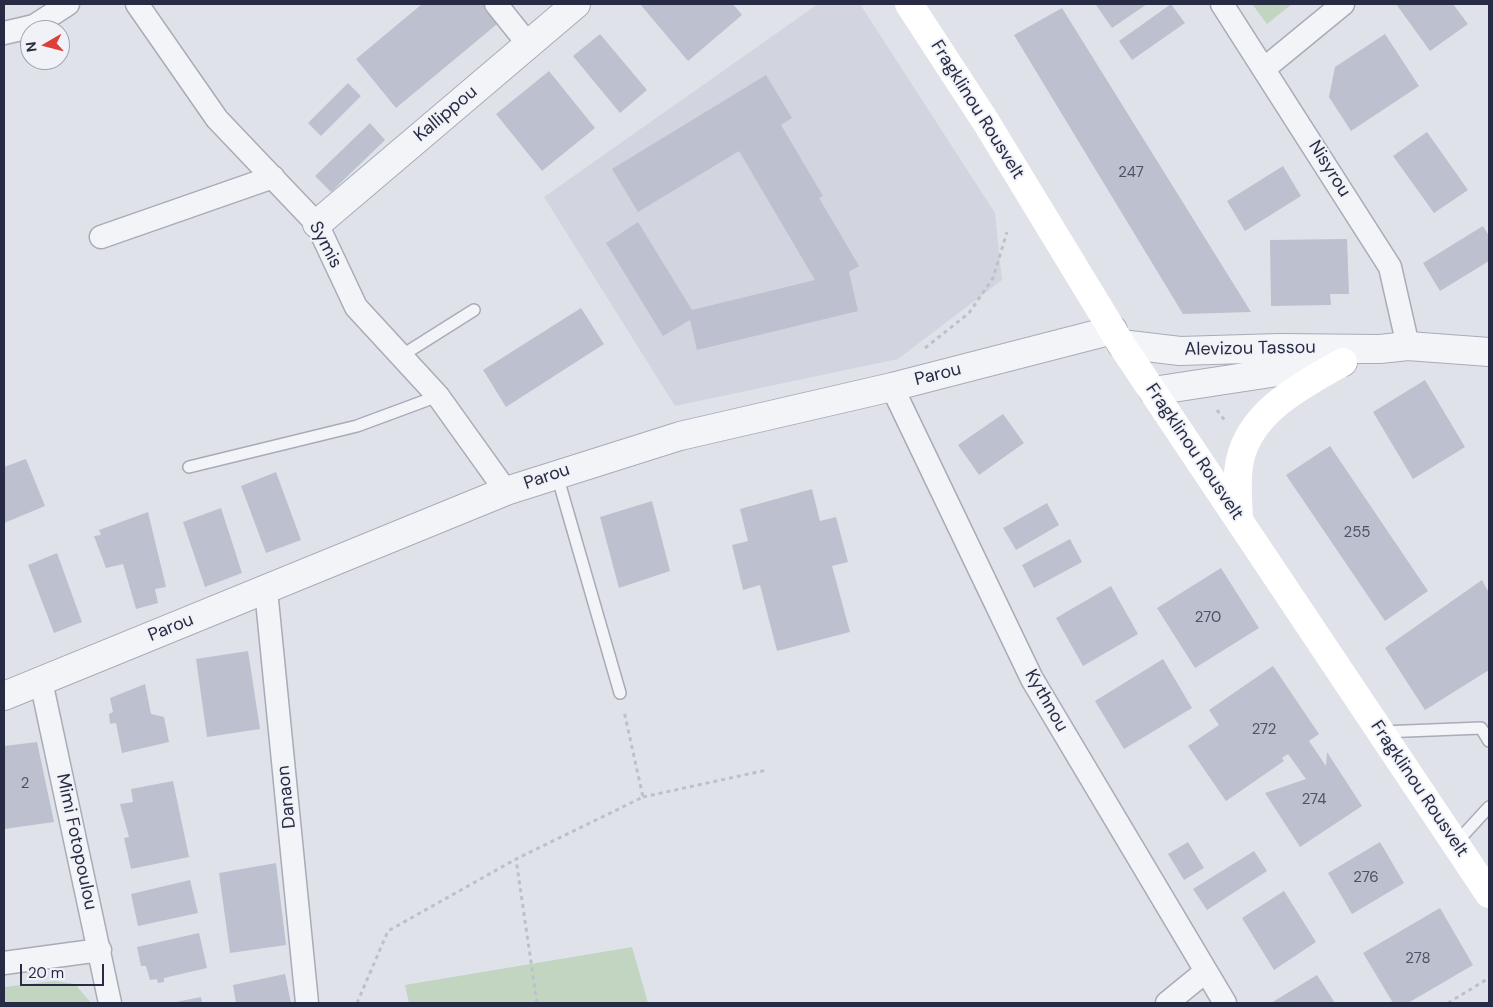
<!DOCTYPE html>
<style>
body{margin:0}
#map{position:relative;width:1493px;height:1007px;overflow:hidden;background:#e0e2ea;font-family:"DM Sans",sans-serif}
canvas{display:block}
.frame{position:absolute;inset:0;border:5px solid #272c44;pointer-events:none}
.north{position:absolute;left:20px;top:20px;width:50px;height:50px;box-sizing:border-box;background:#f0f2f8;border:1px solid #a0a3b0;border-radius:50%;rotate:262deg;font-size:14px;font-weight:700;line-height:20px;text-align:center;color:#272c44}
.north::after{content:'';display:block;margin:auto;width:18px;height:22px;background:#dc4039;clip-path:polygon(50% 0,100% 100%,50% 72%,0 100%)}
.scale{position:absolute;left:20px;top:964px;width:84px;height:22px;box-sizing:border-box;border:2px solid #272c44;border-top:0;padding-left:6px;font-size:15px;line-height:18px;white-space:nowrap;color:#272c44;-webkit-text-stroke:4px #f0f2f8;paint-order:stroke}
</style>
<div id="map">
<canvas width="1493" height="1007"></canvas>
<div class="frame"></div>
<div class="north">N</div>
<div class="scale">20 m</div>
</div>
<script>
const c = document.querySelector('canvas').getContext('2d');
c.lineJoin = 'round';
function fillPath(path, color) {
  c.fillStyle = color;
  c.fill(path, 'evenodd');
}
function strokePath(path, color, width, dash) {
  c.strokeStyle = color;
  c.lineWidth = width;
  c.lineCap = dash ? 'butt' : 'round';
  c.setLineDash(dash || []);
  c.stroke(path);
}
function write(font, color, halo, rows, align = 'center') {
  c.font = font + ' "DM Sans",sans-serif';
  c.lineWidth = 4;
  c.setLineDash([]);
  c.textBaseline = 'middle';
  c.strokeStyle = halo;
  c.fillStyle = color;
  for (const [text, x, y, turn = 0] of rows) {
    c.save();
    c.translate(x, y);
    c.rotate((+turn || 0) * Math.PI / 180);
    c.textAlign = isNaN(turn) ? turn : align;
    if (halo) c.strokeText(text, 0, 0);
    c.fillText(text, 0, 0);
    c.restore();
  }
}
const built = new Path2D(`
 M 818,4 L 860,4 L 995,213 L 1002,280 L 898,359 L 675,406 L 544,197 Z`);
const green = new Path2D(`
 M 1252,4 L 1292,4 L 1267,24 Z
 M 632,947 L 648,1003 L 409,1003 L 405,985 Z
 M 55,981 L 75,984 L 91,1003 L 4,1003 L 4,987 Z`);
const building = new Path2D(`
 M 422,4 L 488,4 L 502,20 L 396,108 L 356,59 Z
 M 640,4 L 733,4 L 742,15 L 688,61 Z
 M 1099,4 L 1147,4 L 1112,28 L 1096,5 Z
 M 1171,4 L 1185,23 L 1132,60 L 1119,41 Z
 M 1396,4 L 1453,4 L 1468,24 L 1430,51 Z
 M 1062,8 L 1251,312 L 1183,314 L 1014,35 Z
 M 600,34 L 647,90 L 620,113 L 573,56 Z
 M 1385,34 L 1419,86 L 1351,131 L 1329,97 L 1335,67 Z
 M 549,71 L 595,128 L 542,171 L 496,114 Z
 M 766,75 L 792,118 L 781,125 L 823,196 L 819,198 L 859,266 L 849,272 L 858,311 L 697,350 L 690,320 L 663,336 L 606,243 L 638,222 L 692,310 L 815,280 L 739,151 L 638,212 L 612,169 Z
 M 348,83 L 361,96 L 321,136 L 308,123 Z
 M 370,123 L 385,140 L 331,192 L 315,176 Z
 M 1427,132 L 1468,190 L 1434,213 L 1393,156 Z
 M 1283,166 L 1301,196 L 1245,231 L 1227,201 Z
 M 1483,226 L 1489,236 L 1489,261 L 1440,291 L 1423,263 Z
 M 1347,239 L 1349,294 L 1330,294 L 1331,305 L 1271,306 L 1270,240 Z
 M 581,308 L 604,344 L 506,407 L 483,370 Z
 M 1425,380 L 1465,447 L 1413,479 L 1373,412 Z
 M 1003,414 L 1024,443 L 979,475 L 958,445 Z
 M 1330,446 L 1428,591 L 1385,621 L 1286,475 Z
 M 26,459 L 45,506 L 4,523 L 4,467 Z
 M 276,472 L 301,540 L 266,553 L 241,486 Z
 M 812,489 L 820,521 L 836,517 L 848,562 L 832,566 L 850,632 L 777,651 L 760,585 L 743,590 L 732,545 L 748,541 L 740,509 Z
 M 652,501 L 670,571 L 619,588 L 600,517 Z
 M 1047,503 L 1059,525 L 1016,550 L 1003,528 Z
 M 221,508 L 242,573 L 205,587 L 183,522 Z
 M 148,512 L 166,587 L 155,589 L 158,603 L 136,609 L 123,564 L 106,568 L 94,536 L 101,535 L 99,530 Z
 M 1070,539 L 1082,562 L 1034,588 L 1022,565 Z
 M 57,553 L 82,622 L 54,633 L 28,565 Z
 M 1221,568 L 1259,628 L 1195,668 L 1157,608 Z
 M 1482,580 L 1489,593 L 1489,670 L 1425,710 L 1385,648 Z
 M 1111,586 L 1138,634 L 1083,666 L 1056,618 Z
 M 248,651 L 260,729 L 207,737 L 196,659 Z
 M 1163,659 L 1192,708 L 1124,749 L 1095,701 Z
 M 1273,666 L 1319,734 L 1309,741 L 1326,766 L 1327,752 L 1362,806 L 1300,847 L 1265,793 L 1306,779 L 1288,754 L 1282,758 L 1284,761 L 1226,801 L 1188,746 L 1219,725 L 1209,710 Z
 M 145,684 L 151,714 L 164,717 L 169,742 L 122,753 L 116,723 L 110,724 L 109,714 L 113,712 L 110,698 Z
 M 37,742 L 54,822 L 4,829 L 4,746 Z
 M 173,781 L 189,857 L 131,869 L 124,838 L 129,837 L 120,804 L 133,802 L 131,789 Z
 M 1188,842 L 1204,868 L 1184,880 L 1168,854 Z
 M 1380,842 L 1404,883 L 1352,914 L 1328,873 Z
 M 1254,851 L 1267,871 L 1207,910 L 1193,889 Z
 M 276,863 L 286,945 L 230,953 L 219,873 Z
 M 190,880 L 198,913 L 138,926 L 131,894 Z
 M 1284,891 L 1316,942 L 1274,970 L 1242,918 Z
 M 1440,908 L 1473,965 L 1408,1003 L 1393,1003 L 1363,953 Z
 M 199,933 L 207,968 L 164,978 L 164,982 L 158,983 L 157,979 L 150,980 L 146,966 L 141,966 L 137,947 Z
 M 285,974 L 291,1003 L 236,1003 L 233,985 Z
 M 1317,975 L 1335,1003 L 1271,1003 Z
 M 201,997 L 202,1003 L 176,1003 L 176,1002 Z`);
const path = new Path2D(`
 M 925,348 L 969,313 L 993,278 L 1007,232
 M 1217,410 L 1225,421
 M 643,797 L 767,770
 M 357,1003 L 388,931 L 516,859
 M 537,1003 L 516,859 L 643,797 L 624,711
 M 1448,1003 L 1489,978`);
const service = new Path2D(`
 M 401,356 L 474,310
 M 189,467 L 357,426 L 438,396
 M 557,475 L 620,693
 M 1382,732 L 1481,728 L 1489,741
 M 1455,844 L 1489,807`);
const minor = new Path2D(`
 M 137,4 L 217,119 L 317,224 L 356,307 L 438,396 L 506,491
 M 496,4 L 528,44
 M 1222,4 L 1390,267 L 1408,346
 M 4,33 L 34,26 L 68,4
 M 1265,68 L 1343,4
 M 101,237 L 273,177
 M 892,387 L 1032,679 L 1225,1003
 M 266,590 L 307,1003
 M 41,681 L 110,1003
 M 4,963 L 100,950
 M 1167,1003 L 1205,972`);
const tertiary = new Path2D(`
 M 317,224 L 576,4
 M 1121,344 L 1180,351 L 1279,348 L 1380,349 L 1408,346 L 1489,352
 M 1153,391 L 1343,362
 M 4,696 L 506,491 L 680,436 L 892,387 L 1113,330`);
const secondary = new Path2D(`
 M 909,4 L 986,122 L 1121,344 L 1489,894
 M 1239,517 C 1238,498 1236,478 1240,460 C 1251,410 1303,385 1343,362`);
const numberNames = [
 ["247",1131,173],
 ["255",1357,533],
 ["270",1208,618],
 ["272",1264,730],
 ["2",25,784],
 ["274",1314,800],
 ["276",1366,878],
 ["278",1418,959]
];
const streetNames = [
 ["Fragklinou Rousvelt",977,110,58],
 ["Kallippou",446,114,-40],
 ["Nisyrou",1329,169,58],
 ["Symis",325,245,62],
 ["Alevizou Tassou",1250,349,-1],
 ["Parou",938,375,-14],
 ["Fragklinou Rousvelt",1194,452,56],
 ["Parou",547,477,-19],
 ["Parou",171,628,-22],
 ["Kythnou",1046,701,60],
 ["Fragklinou Rousvelt",1419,789,56],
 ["Danaon",287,797,-96],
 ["Mimi Fotopoulou",76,842,78]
];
fillPath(built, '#d2d4e0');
fillPath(green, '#c1d5c0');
fillPath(building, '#bdc0ce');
strokePath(service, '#a8abb8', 14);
strokePath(minor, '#a8abb8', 25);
strokePath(tertiary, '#a8abb8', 30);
strokePath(path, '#bec0c9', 3, [4, 4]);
strokePath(service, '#f3f4f8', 11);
strokePath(minor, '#f3f4f8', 22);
strokePath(tertiary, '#f3f4f8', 28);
strokePath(secondary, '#fff', 28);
write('15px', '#4c5166', null, numberNames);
write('18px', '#272c44', '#f0f2f8', streetNames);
</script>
